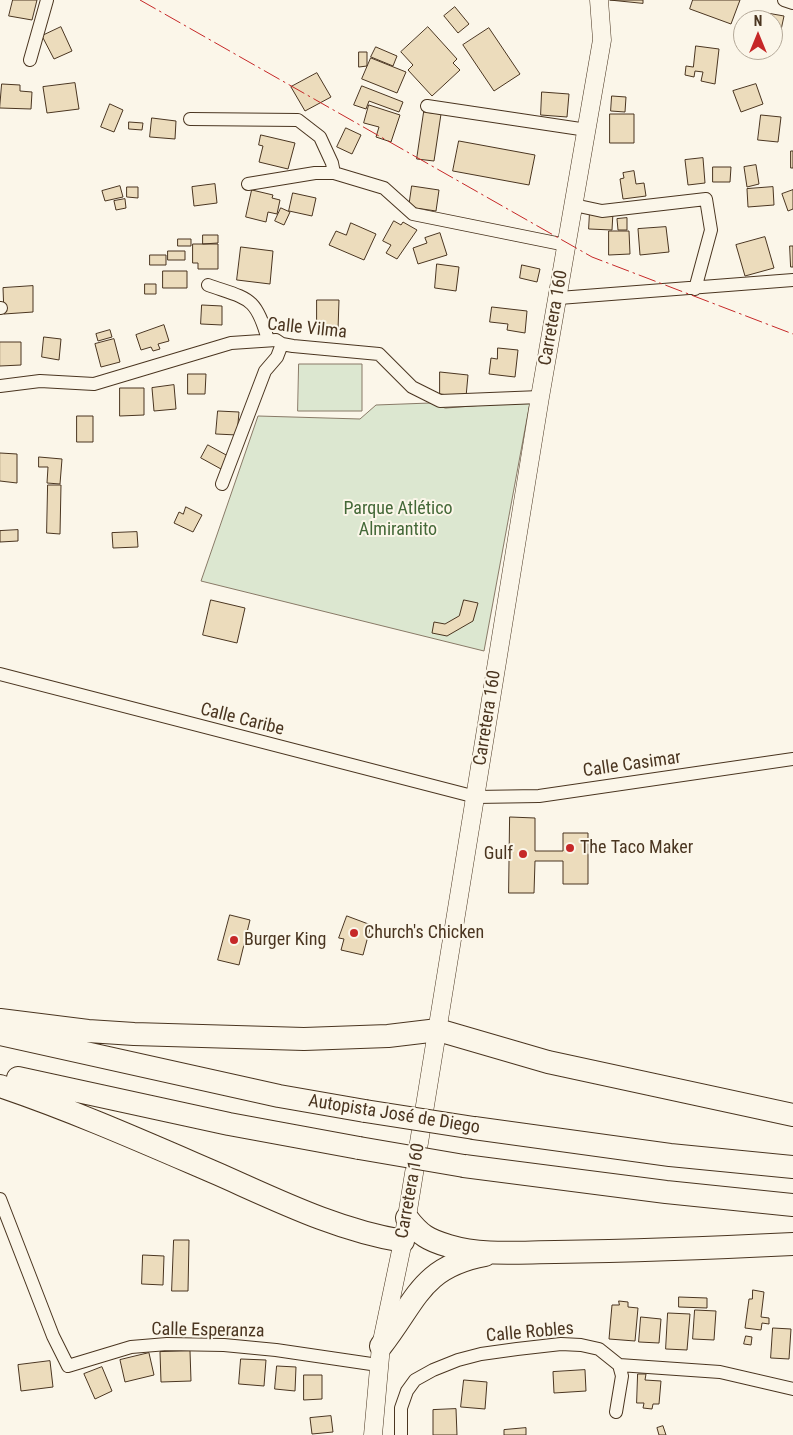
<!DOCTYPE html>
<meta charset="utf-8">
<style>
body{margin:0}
#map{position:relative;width:793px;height:1435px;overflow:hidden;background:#fbf6e9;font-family:"Roboto Condensed",sans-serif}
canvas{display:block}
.north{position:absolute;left:733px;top:10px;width:50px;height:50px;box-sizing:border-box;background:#fbf6e9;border:1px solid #b4a999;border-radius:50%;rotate:0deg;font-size:14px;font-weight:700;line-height:20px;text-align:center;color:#4a3520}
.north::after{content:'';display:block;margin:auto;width:18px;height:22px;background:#c62828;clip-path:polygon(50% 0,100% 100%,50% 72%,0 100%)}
</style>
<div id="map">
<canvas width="793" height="1435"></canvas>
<div class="north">N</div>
</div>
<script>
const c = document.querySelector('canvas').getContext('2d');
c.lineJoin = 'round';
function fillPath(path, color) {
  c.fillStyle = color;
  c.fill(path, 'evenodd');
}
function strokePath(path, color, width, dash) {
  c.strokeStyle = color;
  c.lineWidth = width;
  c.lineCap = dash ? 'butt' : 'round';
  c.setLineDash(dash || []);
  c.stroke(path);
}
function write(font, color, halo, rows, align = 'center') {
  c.font = font + ' "Roboto Condensed",sans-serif';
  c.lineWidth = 4;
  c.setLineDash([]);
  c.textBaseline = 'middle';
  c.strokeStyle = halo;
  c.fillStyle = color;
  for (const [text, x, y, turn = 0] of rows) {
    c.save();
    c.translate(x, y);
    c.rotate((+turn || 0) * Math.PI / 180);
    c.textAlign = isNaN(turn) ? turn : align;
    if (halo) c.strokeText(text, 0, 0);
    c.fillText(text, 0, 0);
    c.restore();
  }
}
const green = new Path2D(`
 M 299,364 L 362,364 L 362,411 L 298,411 Z
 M 521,402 L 530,402 L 484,651 L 201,581 L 258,416 L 360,419 L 376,405 L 430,403 L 445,408 Z`);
const building = new Path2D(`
 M 13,0 L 37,0 L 32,20 L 9,16 Z
 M 610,0 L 643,0 L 643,3 Z
 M 693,0 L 740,0 L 731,24 L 690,9 Z
 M 455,7 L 469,24 L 458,33 L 444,16 Z
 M 767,13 L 784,16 L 781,30 L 773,29 L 773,20 L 766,20 Z
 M 61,27 L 72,51 L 54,59 L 42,36 Z
 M 428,27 L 457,59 L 453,63 L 460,70 L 432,96 L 408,70 L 413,65 L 401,52 Z
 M 489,28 L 520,74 L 494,91 L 463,45 Z
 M 696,46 L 719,49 L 715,84 L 701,81 L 703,72 L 695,71 L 694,77 L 685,75 L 686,66 L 693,67 Z
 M 376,47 L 397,56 L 393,66 L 371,57 Z
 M 359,52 L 367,52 L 367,66 L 359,67 Z
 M 371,58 L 406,72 L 397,93 L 362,79 Z
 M 317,73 L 331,97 L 305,111 L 291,87 Z
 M 75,83 L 79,109 L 47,113 L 43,87 Z
 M 2,84 L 20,85 L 20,91 L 32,92 L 31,109 L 0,108 Z
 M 756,84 L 763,104 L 741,112 L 733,91 Z
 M 362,86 L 403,102 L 399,112 L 369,101 L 366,109 L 354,105 Z
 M 542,92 L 569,94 L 567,117 L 541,115 Z
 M 612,96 L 626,97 L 625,112 L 611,111 Z
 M 110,104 L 123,110 L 114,132 L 101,127 Z
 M 369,105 L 400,115 L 391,142 L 376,137 L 379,127 L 364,123 Z
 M 424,112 L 441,114 L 434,161 L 417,159 Z
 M 610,114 L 634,114 L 634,143 L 610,143 Z
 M 761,115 L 781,117 L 778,142 L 758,140 Z
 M 152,118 L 176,121 L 175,139 L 150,137 Z
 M 129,122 L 143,123 L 142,130 L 129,129 Z
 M 346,128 L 361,135 L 352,154 L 337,147 Z
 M 261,135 L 295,143 L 288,169 L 259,162 L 263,146 L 259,145 Z
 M 459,141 L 535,155 L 529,185 L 453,171 Z
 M 791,151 L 793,151 L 793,168 L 791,168 Z
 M 703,158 L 705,183 L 688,185 L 685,160 Z
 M 756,165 L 759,184 L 747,187 L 744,167 Z
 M 713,167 L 731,167 L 730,182 L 713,182 Z
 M 634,171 L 636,184 L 644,183 L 646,196 L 623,199 L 620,179 L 624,178 L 623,173 Z
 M 215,184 L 217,203 L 194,206 L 192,187 Z
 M 120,186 L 123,197 L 105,201 L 102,191 Z
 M 412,186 L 439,190 L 436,211 L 409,207 Z
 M 127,187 L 138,187 L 138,198 L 127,197 Z
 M 773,187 L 774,205 L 748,207 L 747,189 Z
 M 252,190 L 273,195 L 272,198 L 280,200 L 277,214 L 268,212 L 266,222 L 246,217 Z
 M 793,190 L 793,209 L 788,211 L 782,194 Z
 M 293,193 L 316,198 L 312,216 L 289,211 Z
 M 125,199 L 126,208 L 116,210 L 114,201 Z
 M 281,208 L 290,212 L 284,225 L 275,221 Z
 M 590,211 L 613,212 L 612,230 L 589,229 Z
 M 627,218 L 627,230 L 618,230 L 617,219 Z
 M 394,221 L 401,225 L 403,222 L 417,230 L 397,259 L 386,253 L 391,245 L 383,241 Z
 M 351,223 L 376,234 L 364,260 L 329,245 L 336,231 L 346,235 Z
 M 666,227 L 669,252 L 640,255 L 638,229 Z
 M 609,231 L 629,231 L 630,254 L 609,255 Z
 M 440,233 L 447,255 L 418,264 L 413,248 L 427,243 L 425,238 Z
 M 203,235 L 218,235 L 218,243 L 203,244 Z
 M 765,237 L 774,268 L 745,276 L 736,245 Z
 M 178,239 L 191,239 L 191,246 L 178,246 Z
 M 193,244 L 218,244 L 218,269 L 198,269 L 198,263 L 193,263 Z
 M 790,246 L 793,246 L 793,267 L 791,267 Z
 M 241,247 L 273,251 L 270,284 L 237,280 Z
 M 168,251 L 185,251 L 185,260 L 168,260 Z
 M 150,255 L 166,255 L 166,265 L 150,265 Z
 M 437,264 L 459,267 L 456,291 L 435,288 Z
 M 522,265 L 540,269 L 537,282 L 520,278 Z
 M 163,271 L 187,271 L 187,288 L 163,288 Z
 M 145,284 L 156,284 L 156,294 L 145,294 Z
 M 33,286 L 33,312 L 4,314 L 3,288 Z
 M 317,300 L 339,300 L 338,330 L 317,330 Z
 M 202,305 L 222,306 L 222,325 L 201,324 Z
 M 492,307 L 527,311 L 525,333 L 507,330 L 508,324 L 490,322 Z
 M 164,325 L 169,341 L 158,344 L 160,349 L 153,351 L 151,347 L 141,350 L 136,335 Z
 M 110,330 L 112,337 L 98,341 L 96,334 Z
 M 44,337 L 61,339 L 59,360 L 42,357 Z
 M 114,339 L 120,362 L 101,367 L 95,344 Z
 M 0,342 L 21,342 L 21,365 L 0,366 Z
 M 498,348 L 518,350 L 515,377 L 489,374 L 491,358 L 497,359 Z
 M 440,372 L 468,375 L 466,397 L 440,394 Z
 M 188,374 L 206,374 L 205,394 L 188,394 Z
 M 174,385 L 176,409 L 154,411 L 152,388 Z
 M 120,388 L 144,388 L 144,415 L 120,416 Z
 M 218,411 L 239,412 L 237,435 L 216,434 Z
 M 77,416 L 93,416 L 93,442 L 77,442 Z
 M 208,445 L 228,456 L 221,469 L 201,458 Z
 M 0,453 L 17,454 L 17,483 L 0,481 Z
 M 39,457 L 62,459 L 60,484 L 47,483 L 48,467 L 39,467 Z
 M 48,485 L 61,485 L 60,534 L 47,533 Z
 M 186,507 L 202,515 L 193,532 L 174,523 L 179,512 L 183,514 Z
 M 18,530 L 18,541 L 0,542 L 0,531 Z
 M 137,532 L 138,547 L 113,548 L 112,533 Z
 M 211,600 L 245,608 L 237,643 L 203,635 Z
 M 464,600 L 478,603 L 473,621 L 447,636 L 432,633 L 434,622 L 445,624 L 459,616 Z
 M 510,817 L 535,818 L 535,851 L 563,851 L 563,833 L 588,833 L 588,884 L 563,884 L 563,861 L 535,861 L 534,893 L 509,893 Z
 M 230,915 L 250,920 L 239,965 L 218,960 Z
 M 347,916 L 371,925 L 363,955 L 341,950 L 344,939 L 339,938 Z
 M 174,1240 L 189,1240 L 188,1291 L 172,1291 Z
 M 143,1255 L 164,1256 L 163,1285 L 142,1284 Z
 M 753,1290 L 764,1292 L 761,1317 L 769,1318 L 769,1324 L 762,1323 L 761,1330 L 745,1328 L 749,1299 L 752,1299 Z
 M 679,1297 L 707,1298 L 707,1308 L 679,1307 Z
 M 619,1301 L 628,1302 L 628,1307 L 638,1308 L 635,1341 L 609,1339 L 612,1305 L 619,1305 Z
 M 695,1310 L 716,1311 L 714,1340 L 693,1339 Z
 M 668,1313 L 690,1314 L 687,1350 L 666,1349 Z
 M 641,1317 L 661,1319 L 659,1343 L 639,1342 Z
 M 773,1328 L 791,1329 L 789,1359 L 771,1358 Z
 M 746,1336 L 752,1337 L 751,1345 L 744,1344 Z
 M 190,1351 L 191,1381 L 161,1382 L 160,1352 Z
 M 149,1353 L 154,1375 L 125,1382 L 120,1360 Z
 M 241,1359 L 266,1360 L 264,1386 L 239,1384 Z
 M 50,1361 L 53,1387 L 21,1391 L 18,1365 Z
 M 277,1366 L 296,1367 L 295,1391 L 275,1389 Z
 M 102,1367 L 112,1391 L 95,1399 L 84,1374 Z
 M 585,1370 L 586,1391 L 554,1393 L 553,1372 Z
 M 638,1374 L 646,1374 L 645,1380 L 661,1381 L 659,1404 L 653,1404 L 652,1409 L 643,1408 L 644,1403 L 637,1403 Z
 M 304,1375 L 322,1375 L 322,1399 L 304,1400 Z
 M 464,1380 L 487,1382 L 485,1409 L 461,1407 Z
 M 456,1409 L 457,1435 L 433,1435 L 433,1410 Z
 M 331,1416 L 333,1432 L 312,1434 L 310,1418 Z
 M 663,1426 L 666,1435 L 659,1435 L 657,1428 Z
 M 526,1428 L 526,1435 L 504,1435 L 504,1430 Z`);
const street = new Path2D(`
 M 784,0 L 793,3
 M 30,60 L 47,0
 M 427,106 L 587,130
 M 190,119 L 298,120 L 320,137 L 332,163 L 334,173
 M 248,184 L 315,173 L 334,173 L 384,188 L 413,214 L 566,245
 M 574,205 L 602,211 L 706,199 L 711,230 L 695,289
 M 208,285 C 248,299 256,296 268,340
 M 559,298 L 793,280
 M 0,308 L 1,308
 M 0,386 L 40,381 L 94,384 L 231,343 L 276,340 L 282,344 L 293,346 L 379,354 L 412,387 L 440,401 L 540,397
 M 222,484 L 265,371 L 277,357 L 282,344
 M 0,674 L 476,797 L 539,796 L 793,759
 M 0,1199 L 53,1336 L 68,1366 L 131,1347 L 167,1344 L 224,1345 L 276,1350 L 378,1365
 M 616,1412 L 622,1376 L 619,1365
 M 401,1435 L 401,1408 L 407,1391 L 415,1380 L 433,1370 L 458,1360 L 481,1354 L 517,1349 L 561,1344 L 581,1345 L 599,1349 L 619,1365 L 720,1372 L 793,1389`);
const secondary = new Path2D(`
 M 373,1435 L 381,1346 L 403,1241 L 540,397 L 602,40 L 599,0`);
const highway = new Path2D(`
 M 0,1020 L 88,1031 L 134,1034 L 304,1039 L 388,1036 L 438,1030 L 548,1062 L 793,1115
 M 0,1034 L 279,1096 L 365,1111
 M 18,1078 L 229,1124 L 359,1148
 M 0,1086 C 74,1111 146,1143 218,1174 C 279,1201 337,1230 403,1241
 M 474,1128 L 670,1155 L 793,1167
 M 464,1166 L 666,1192 L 793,1205
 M 407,1218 C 420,1235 428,1240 449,1246 C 482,1256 521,1252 555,1252 C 634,1251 713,1248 793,1244
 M 381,1346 C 417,1300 421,1267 485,1255`);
const highwayBridge = new Path2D(`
 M 365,1111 L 474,1128
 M 359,1148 L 464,1166`);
const power = new Path2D(`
 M 140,0 L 592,257 L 793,334`);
const markers = [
 [570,848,5,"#c62828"],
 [523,854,5,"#c62828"],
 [354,933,5,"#c62828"],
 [234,940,5,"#c62828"]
];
const streetNames = [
 ["Carretera 160",554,318,-80],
 ["Calle Vilma",307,329,6],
 ["Carretera 160",488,718,-81],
 ["Calle Caribe",242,720,14],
 ["Calle Casimar",632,765,-8],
 ["Autopista José de Diego",394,1115,9],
 ["Carretera 160",411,1191,-80],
 ["Calle Esperanza",208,1331,1],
 ["Calle Robles",530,1333,-5]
];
const parkNames = [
 ["Parque Atlético",398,509],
 ["Almirantito",398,530]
];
const poiNames = [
 ["The Taco Maker",580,848],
 ["Gulf",513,854,"right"],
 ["Church's Chicken",364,933],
 ["Burger King",244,940]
];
fillPath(green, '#dce7d0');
strokePath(green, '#887966', 1);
fillPath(building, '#ecdcbc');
strokePath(building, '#4a3520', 1);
strokePath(street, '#4a3520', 14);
strokePath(secondary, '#4a3520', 19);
strokePath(highway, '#4a3520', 24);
strokePath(street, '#fbf6e9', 12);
strokePath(secondary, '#fbf6e9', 18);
strokePath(highway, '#fbf6e9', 22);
strokePath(highwayBridge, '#4a3520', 24, []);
strokePath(highwayBridge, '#fbf6e9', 22);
strokePath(power, '#c62828', 1, [18, 4, 2.5, 4]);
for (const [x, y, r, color] of markers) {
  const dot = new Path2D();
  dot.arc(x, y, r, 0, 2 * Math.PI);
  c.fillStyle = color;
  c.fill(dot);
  strokePath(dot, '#fbf6e9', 2);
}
write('18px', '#4a3520', '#fbf6e9', streetNames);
write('18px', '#436837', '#fbf6e9', parkNames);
write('18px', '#4a3520', '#fbf6e9', poiNames, 'left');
</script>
